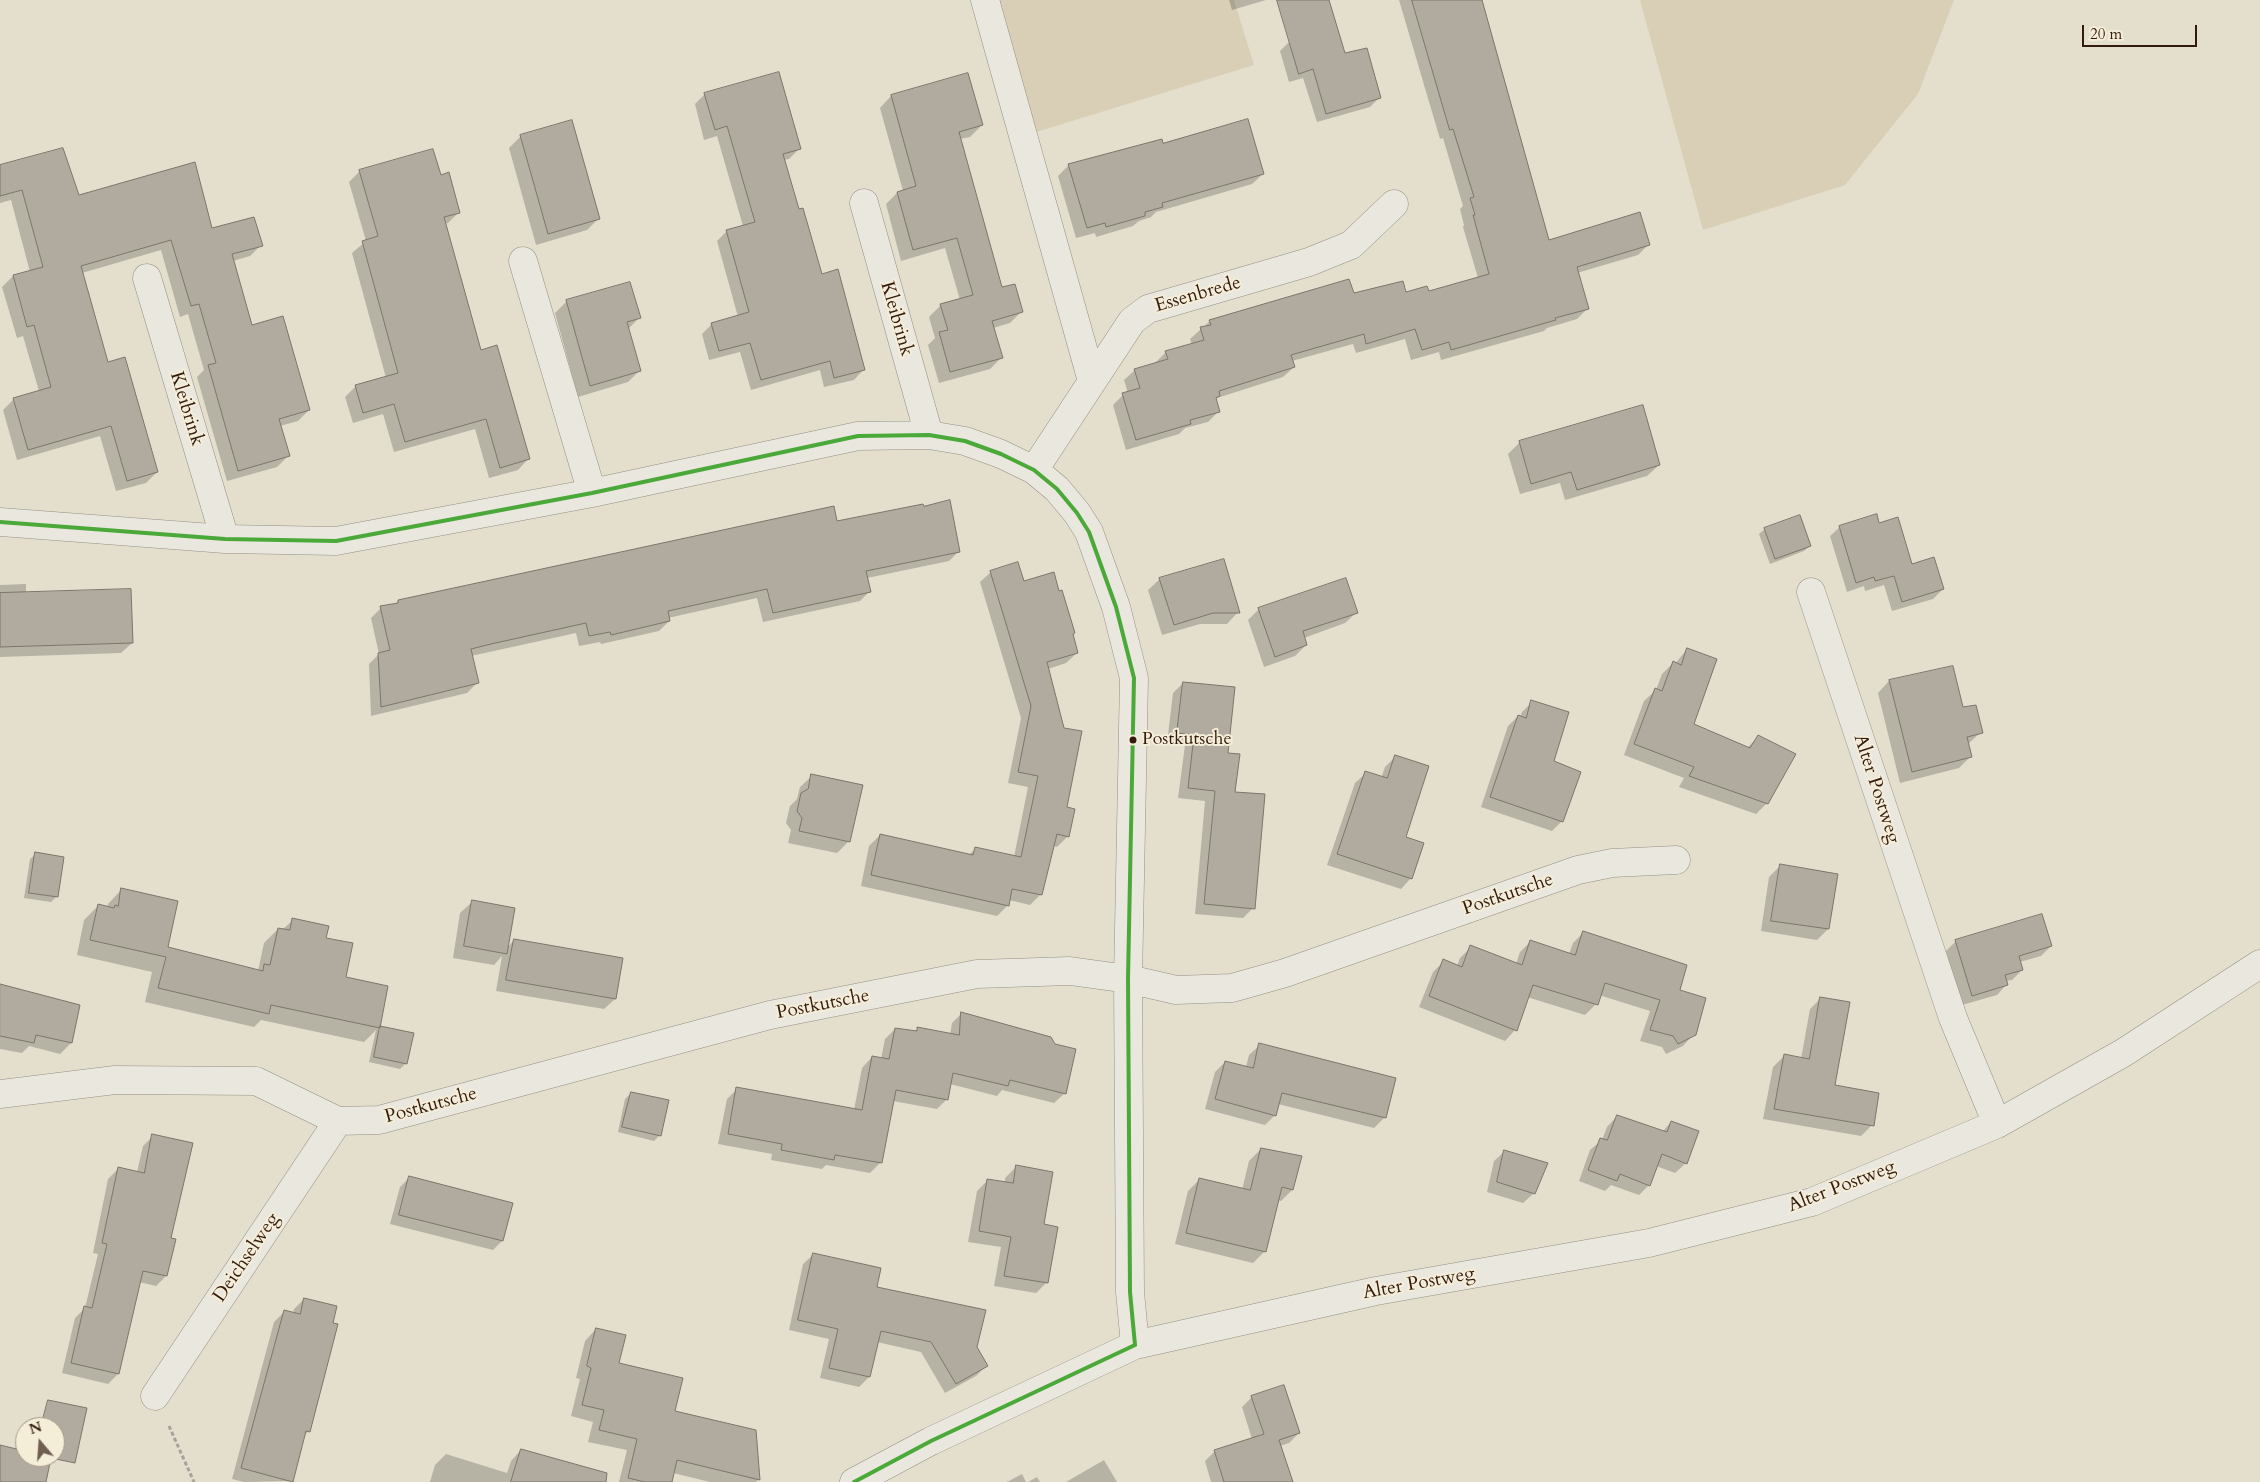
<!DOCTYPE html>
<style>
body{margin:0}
#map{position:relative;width:2260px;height:1482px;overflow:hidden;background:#e4dfcd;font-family:Cardo,serif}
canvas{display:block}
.north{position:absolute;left:15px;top:1417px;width:50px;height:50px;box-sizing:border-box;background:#f4edd8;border:1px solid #a69987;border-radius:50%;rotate:342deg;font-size:14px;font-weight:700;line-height:20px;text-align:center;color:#321a0d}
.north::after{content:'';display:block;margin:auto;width:18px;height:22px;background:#705f50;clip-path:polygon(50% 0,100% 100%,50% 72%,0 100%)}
.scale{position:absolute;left:2082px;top:25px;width:115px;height:22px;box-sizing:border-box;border:2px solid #321a0d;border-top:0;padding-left:6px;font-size:15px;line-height:18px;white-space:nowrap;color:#321a0d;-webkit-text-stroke:4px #f4edd8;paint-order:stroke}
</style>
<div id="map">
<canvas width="2260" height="1482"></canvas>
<div class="north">N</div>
<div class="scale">20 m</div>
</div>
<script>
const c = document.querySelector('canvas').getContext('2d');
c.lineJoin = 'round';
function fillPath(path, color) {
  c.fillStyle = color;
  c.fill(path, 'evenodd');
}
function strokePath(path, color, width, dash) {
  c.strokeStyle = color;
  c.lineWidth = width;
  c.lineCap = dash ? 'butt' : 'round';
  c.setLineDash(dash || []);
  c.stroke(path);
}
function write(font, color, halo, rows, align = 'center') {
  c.font = font + ' Cardo,serif';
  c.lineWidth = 4;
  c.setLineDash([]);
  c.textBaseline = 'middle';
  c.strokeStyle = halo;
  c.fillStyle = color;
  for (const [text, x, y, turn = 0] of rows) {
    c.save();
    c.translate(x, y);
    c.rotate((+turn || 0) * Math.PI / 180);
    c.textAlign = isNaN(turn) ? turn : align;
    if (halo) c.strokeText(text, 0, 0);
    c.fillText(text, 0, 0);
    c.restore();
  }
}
const green = new Path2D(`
 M 993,0 L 1234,0 L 1254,65 L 1033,133 Z
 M 1640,0 L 1954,0 L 1918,94 L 1845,185 L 1703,230 Z`);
const shadow = new Path2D(`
 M 1229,0 L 1266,0 L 1232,10 Z
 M 1399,0 L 1480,0 L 1548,241 L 1649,244 L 1638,255 L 1577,273 L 1588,308 L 1577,319 L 1547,328 L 1544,331 L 1441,360 L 1439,352 L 1411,360 L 1405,339 L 1356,353 L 1353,344 L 1292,361 L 1294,367 L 1283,377 L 1217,398 L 1215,400 L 1219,411 L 1208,422 L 1185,428 L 1179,434 L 1126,450 L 1113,405 L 1123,395 L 1128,393 L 1124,380 L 1135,370 L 1155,363 L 1166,352 L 1192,345 L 1190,339 L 1210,321 L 1353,295 L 1428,293 L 1478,278 L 1463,227 L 1464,225 L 1460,209 L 1463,206 L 1443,138 L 1440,139 Z
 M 1290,41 L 1344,55 L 1380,97 L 1370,107 L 1317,122 L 1303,78 L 1289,82 L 1280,51 Z
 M 967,75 L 982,125 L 970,137 L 960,139 L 1001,289 L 1021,312 L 1010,323 L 993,328 L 1001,358 L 990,369 L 939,383 L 928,345 L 935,338 L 929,317 L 941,305 L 960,300 L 945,248 L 901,261 L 886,204 L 897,193 L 903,191 L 880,108 L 891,96 Z
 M 705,94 L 799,149 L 789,159 L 783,160 L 798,211 L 821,275 L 864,369 L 854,380 L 824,387 L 820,370 L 751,390 L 740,352 L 709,360 L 702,334 L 712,324 L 738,317 L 717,241 L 727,231 L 743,226 L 717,136 L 704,140 L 695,104 Z
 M 521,136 L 599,218 L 587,230 L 536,245 L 509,148 Z
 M 1162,145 L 1263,174 L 1252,184 L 1156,212 L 1151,217 L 1139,221 L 1133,226 L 1096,237 L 1095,233 L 1076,238 L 1058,176 L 1069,165 Z
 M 0,166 L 78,197 L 212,230 L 261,245 L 250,256 L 233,261 L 251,326 L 309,410 L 298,421 L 280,426 L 288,456 L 277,467 L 227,481 L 197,377 L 204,370 L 188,314 L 180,317 L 161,250 L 82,273 L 107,364 L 157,472 L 146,483 L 116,491 L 100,436 L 17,460 L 3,410 L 14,399 L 39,391 L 23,336 L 17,338 L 2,287 L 13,276 L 30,272 L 11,200 L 0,203 Z
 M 360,171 L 440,177 L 459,212 L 448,223 L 445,224 L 480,352 L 528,459 L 518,470 L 489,478 L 475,429 L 394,452 L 383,414 L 353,423 L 345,397 L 356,386 L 386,378 L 352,253 L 366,241 L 349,182 Z
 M 566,302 L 639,318 L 628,329 L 639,371 L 628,382 L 578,397 L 555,313 Z
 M 1642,406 L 1659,465 L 1647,476 L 1565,500 L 1560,483 L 1520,494 L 1508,454 L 1519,443 Z
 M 836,523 L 959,551 L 949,561 L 867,578 L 870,591 L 860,601 L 763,622 L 757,598 L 668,618 L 669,621 L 659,631 L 601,644 L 600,642 L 579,646 L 576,633 L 471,656 L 477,683 L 467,693 L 371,716 L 369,664 L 379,654 L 371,618 L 381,608 L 395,605 L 398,601 Z
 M 1878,525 L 1912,565 L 1943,589 L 1933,599 L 1892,611 L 1884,585 L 1865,591 L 1864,586 L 1847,592 L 1830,536 L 1840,527 Z
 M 1765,529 L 1810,546 L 1804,551 L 1770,564 L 1759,534 Z
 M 991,572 L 1023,582 L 1072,635 L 1077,653 L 1066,663 L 1048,669 L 1068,836 L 1057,847 L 1053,846 L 1041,894 L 1030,905 L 1009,900 L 1008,905 L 997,916 L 861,886 L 869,846 L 880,835 L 969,855 L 976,848 L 1014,857 L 1028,787 L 1008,783 L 1021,718 L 980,582 Z
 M 1160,579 L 1238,612 L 1227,624 L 1200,624 L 1162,635 L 1148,590 Z
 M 26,584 L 26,594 L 132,643 L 121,653 L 0,657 L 0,585 Z
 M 1259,609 L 1356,613 L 1345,623 L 1304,638 L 1306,645 L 1295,656 L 1264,667 L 1248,620 Z
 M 1687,649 L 1693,725 L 1747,748 L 1758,737 L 1767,803 L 1756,814 L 1679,787 L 1684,778 L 1624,755 L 1644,701 L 1656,690 L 1662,674 L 1673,663 L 1675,664 Z
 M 1952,667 L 1962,709 L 1981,732 L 1968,744 L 1970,757 L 1959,768 L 1900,783 L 1878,693 L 1889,681 Z
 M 1183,683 L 1227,754 L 1253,908 L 1243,918 L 1195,914 L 1205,801 L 1178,798 L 1185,745 L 1167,743 L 1173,693 Z
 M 1532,702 L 1553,762 L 1562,821 L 1552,831 L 1481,807 L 1508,726 L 1518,716 L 1520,717 L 1522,712 Z
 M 1396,756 L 1411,878 L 1401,889 L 1327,865 L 1355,783 L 1366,773 L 1381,778 L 1385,767 Z
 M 812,776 L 849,841 L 837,853 L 788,843 L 791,830 L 786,823 L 790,806 L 797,799 L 800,787 Z
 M 36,854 L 57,896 L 51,902 L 24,898 L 30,859 Z
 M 1780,866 L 1828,929 L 1817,940 L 1761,931 L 1769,877 Z
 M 122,889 L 166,948 L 258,971 L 264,943 L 278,929 L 282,930 L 293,920 L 324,938 L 344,977 L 387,986 L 378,1031 L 381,1028 L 406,1063 L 400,1069 L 369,1062 L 376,1030 L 364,1042 L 261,1020 L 254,1027 L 145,1002 L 152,972 L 77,955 L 84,920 L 98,906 L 107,908 L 108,904 Z
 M 472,902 L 507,948 L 514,940 L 615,999 L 604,1009 L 496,991 L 502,956 L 494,965 L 453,958 L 460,913 Z
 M 1584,932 L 1678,991 L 1694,1034 L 1683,1046 L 1666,1054 L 1662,1047 L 1640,1041 L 1650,1011 L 1599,995 L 1596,1004 L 1585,1015 L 1527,997 L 1515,1030 L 1505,1041 L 1419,1007 L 1433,972 L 1444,961 L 1457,966 L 1460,958 L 1471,947 L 1516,964 L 1520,952 L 1531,941 L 1569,954 L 1573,943 Z
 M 1956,941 L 2051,946 L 2041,956 L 2020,962 L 2022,970 L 2012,980 L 2006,981 L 2007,984 L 1997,995 L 1962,1005 L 1946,951 Z
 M 0,983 L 1,986 L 71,1043 L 60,1054 L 29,1046 L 22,1053 L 0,1049 Z
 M 1821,998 L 1834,1086 L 1872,1125 L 1861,1136 L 1763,1119 L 1773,1067 L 1784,1056 L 1801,1059 L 1810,1009 Z
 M 962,1013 L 1065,1093 L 1054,1103 L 1002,1090 L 997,1096 L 950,1084 L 947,1099 L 937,1109 L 893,1101 L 880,1163 L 870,1173 L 826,1165 L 822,1169 L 771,1160 L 772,1154 L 718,1144 L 727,1099 L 737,1089 L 854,1110 L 862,1068 L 872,1057 L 881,1059 L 885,1039 L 895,1029 L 914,1032 L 918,1029 L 950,1035 L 952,1023 Z
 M 1260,1045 L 1385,1117 L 1374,1128 L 1278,1104 L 1275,1115 L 1265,1125 L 1205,1109 L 1215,1072 L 1225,1062 L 1246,1067 L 1249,1055 Z
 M 631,1093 L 660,1135 L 654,1141 L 618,1132 L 625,1099 Z
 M 1617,1116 L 1662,1132 L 1671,1122 L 1686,1163 L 1675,1173 L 1656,1166 L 1649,1185 L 1639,1195 L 1611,1185 L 1605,1191 L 1579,1181 L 1590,1150 L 1602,1140 L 1607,1127 Z
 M 153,1136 L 170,1239 L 166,1276 L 156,1286 L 139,1282 L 118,1374 L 108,1384 L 62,1373 L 75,1318 L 85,1308 L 98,1254 L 93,1253 L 108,1179 L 119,1168 L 137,1172 L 143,1146 Z
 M 1261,1149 L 1292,1190 L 1281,1201 L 1277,1200 L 1265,1251 L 1253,1263 L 1175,1244 L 1188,1191 L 1199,1180 L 1242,1190 L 1249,1161 Z
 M 1505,1151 L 1534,1193 L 1523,1203 L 1487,1192 L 1494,1161 Z
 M 1016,1167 L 1042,1225 L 1047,1282 L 1036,1293 L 994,1286 L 1001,1247 L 968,1242 L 977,1191 L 988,1180 L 1005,1183 L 1005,1178 Z
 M 409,1178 L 502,1241 L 493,1250 L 390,1224 L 400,1187 Z
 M 814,1254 L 976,1347 L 986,1366 L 976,1376 L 945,1393 L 921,1352 L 877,1342 L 869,1377 L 859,1387 L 820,1378 L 829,1339 L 789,1330 L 803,1264 Z
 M 304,1299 L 309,1431 L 303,1436 L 292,1481 L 244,1482 L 232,1479 L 274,1322 L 285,1311 L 293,1313 L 294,1309 Z
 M 596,1329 L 617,1364 L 674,1412 L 759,1479 L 756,1482 L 710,1482 L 673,1473 L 671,1482 L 619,1482 L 627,1450 L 588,1442 L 593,1422 L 571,1416 L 580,1379 L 576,1378 L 585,1341 Z
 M 1252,1397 L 1299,1433 L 1289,1443 L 1280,1446 L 1292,1482 L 1211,1482 L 1205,1461 L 1215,1451 L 1252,1439 L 1242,1407 Z
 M 521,1450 L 550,1482 L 430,1482 L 435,1465 L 446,1454 L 507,1473 L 511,1461 Z
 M 1104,1460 L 1117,1482 L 1066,1482 Z
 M 1022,1474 L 1026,1482 L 1007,1482 Z
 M 1037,1477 L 1040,1482 L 1028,1482 Z`);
const building = new Path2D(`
 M 1277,0 L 1329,0 L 1345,53 L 1367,48 L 1381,98 L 1326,114 L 1313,69 L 1299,74 Z
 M 1412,0 L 1482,0 L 1549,240 L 1640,212 L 1650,245 L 1577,267 L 1589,309 L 1555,318 L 1556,320 L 1451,350 L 1449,342 L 1422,350 L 1415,329 L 1366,344 L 1364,334 L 1291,355 L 1295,367 L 1219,391 L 1220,396 L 1216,398 L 1220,412 L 1190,420 L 1191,424 L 1136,440 L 1122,393 L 1140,388 L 1134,369 L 1168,359 L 1165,351 L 1204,340 L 1200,327 L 1211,325 L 1209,320 L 1349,279 L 1354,293 L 1403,281 L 1406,292 L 1427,286 L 1429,291 L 1489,274 L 1473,215 L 1475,215 L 1470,198 L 1474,197 L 1453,129 L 1450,130 Z
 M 779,72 L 801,149 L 783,154 L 799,209 L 803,208 L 822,274 L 838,269 L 865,370 L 834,378 L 830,361 L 761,380 L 750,343 L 719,351 L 711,323 L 749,312 L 726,230 L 755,222 L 727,126 L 715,130 L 704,93 Z
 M 968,73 L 983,125 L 959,132 L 1002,287 L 1015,284 L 1023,312 L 992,321 L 1003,358 L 950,372 L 939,332 L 948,330 L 940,304 L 973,295 L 957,238 L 913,250 L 897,192 L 916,186 L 891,95 Z
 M 1248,119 L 1264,174 L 1162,203 L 1163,207 L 1145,212 L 1145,216 L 1106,227 L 1105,223 L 1087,228 L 1068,164 L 1162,139 L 1163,143 Z
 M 572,120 L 600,219 L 548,234 L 520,135 Z
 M 63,148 L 79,195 L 195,162 L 212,228 L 254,217 L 263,246 L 232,254 L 252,325 L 283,316 L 310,410 L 279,419 L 290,456 L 238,471 L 208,365 L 216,363 L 199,304 L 191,306 L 171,240 L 81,266 L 108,362 L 125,357 L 158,472 L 127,481 L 111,426 L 28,450 L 13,398 L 51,387 L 34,325 L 27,327 L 13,275 L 43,267 L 22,190 L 0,196 L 0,165 Z
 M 433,149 L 441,175 L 449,172 L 460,213 L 444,217 L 481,350 L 497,345 L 530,459 L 500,468 L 486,419 L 405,442 L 394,404 L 363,413 L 355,385 L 398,373 L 362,241 L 378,236 L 359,170 Z
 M 630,282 L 641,318 L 627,322 L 641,371 L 590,386 L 566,300 Z
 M 1643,405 L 1660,465 L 1577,490 L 1571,472 L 1531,484 L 1519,441 Z
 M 950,500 L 960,552 L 866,571 L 871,592 L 773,613 L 767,589 L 668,611 L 670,621 L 611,635 L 610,632 L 589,636 L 586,623 L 491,644 L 471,649 L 479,683 L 381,707 L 378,653 L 390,650 L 380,606 L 398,603 L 398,600 L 834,506 L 837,521 L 923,504 L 924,506 Z
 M 1877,514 L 1879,523 L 1898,517 L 1912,564 L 1934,557 L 1944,589 L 1902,602 L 1894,576 L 1875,581 L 1874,577 L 1856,583 L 1839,526 Z
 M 1800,515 L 1811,546 L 1775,559 L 1764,528 Z
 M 1224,559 L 1240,613 L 1213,613 L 1174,625 L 1159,578 Z
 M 1018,562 L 1024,581 L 1054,572 L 1059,591 L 1062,590 L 1075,633 L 1073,634 L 1078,653 L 1047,662 L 1064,728 L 1082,731 L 1067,807 L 1075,809 L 1069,837 L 1057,834 L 1042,895 L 1012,889 L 1009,906 L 871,875 L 880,834 L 973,855 L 975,847 L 1021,857 L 1038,776 L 1018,772 L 1031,706 L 990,571 Z
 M 1346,578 L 1358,613 L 1303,631 L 1307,645 L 1275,657 L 1258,608 Z
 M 131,589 L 133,643 L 0,647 L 0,593 Z
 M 1687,648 L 1717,659 L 1694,724 L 1750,748 L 1758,735 L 1796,754 L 1768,804 L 1689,776 L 1694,767 L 1634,744 L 1655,688 L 1662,691 L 1673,661 L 1681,665 Z
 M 1953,666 L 1963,707 L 1976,705 L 1983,733 L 1967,737 L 1972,757 L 1912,772 L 1889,680 Z
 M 1183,682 L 1235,687 L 1228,753 L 1240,754 L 1235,792 L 1265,794 L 1255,909 L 1204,904 L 1215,791 L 1188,788 L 1194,735 L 1177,733 Z
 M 1531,700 L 1569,712 L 1554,761 L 1581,772 L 1563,822 L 1490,797 L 1518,715 L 1526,718 Z
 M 1395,755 L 1429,766 L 1406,837 L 1424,843 L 1412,879 L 1337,854 L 1365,771 L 1387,778 Z
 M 811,774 L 863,785 L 850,842 L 799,831 L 802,818 L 797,811 L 801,793 L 808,789 Z
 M 35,852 L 64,857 L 58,897 L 29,893 Z
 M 1780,864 L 1838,874 L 1829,929 L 1771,921 Z
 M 121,888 L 178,901 L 168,947 L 263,971 L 264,964 L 270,965 L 278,928 L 290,930 L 292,918 L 329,926 L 326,938 L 353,943 L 346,977 L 388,986 L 380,1028 L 271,1005 L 269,1014 L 158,988 L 166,957 L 90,940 L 98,904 L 114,908 L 115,905 L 118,906 Z
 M 472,900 L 515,908 L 507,954 L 464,946 Z
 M 2042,914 L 2052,946 L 2019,956 L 2023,970 L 2005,975 L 2008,985 L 1972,996 L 1955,940 Z
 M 1583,931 L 1687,965 L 1680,990 L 1706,998 L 1696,1035 L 1678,1044 L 1673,1036 L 1650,1030 L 1660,1000 L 1605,983 L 1598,1005 L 1533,985 L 1517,1031 L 1429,996 L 1443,959 L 1462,967 L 1470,945 L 1522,965 L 1530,940 L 1575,955 Z
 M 514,939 L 623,958 L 616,999 L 506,980 Z
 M 0,984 L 80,1005 L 72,1043 L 36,1035 L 34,1043 L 0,1036 Z
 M 1820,997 L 1850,1002 L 1835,1085 L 1879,1093 L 1874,1126 L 1774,1109 L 1784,1054 L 1809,1059 Z
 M 961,1012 L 1051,1037 L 1055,1044 L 1076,1049 L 1066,1094 L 1010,1080 L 1008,1086 L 953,1073 L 948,1100 L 896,1090 L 882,1163 L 835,1155 L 834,1160 L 781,1150 L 782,1144 L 728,1134 L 736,1087 L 862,1110 L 872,1056 L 889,1059 L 895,1028 L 917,1031 L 917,1027 L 959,1035 Z
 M 380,1026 L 414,1033 L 407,1064 L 374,1057 Z
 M 1259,1043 L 1396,1078 L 1386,1118 L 1282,1093 L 1276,1116 L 1215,1099 L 1225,1061 L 1253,1068 Z
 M 631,1092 L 669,1100 L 661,1136 L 622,1127 Z
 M 1617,1115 L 1667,1132 L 1671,1121 L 1699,1131 L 1687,1164 L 1662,1154 L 1650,1186 L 1620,1174 L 1617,1181 L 1588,1170 L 1600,1138 L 1607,1140 Z
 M 152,1134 L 193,1143 L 171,1238 L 176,1239 L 167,1276 L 143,1271 L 119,1374 L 71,1363 L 84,1306 L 92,1308 L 107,1244 L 102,1243 L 118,1167 L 144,1173 Z
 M 1261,1148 L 1302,1156 L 1293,1190 L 1282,1187 L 1266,1252 L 1186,1233 L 1199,1178 L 1250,1190 Z
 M 1504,1150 L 1548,1163 L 1535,1194 L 1497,1182 Z
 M 1016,1165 L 1053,1172 L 1044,1224 L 1058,1227 L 1048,1283 L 1004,1276 L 1011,1237 L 979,1231 L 987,1179 L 1013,1183 Z
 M 409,1176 L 513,1203 L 503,1241 L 399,1215 Z
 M 813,1253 L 881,1268 L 877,1287 L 986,1310 L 977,1347 L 988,1366 L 956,1384 L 931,1342 L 881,1331 L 870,1377 L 829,1368 L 838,1329 L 798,1320 Z
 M 304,1298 L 337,1306 L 333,1323 L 338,1324 L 310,1432 L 306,1431 L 293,1482 L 241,1468 L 284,1310 L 300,1314 Z
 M 596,1328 L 626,1335 L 619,1363 L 683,1378 L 675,1411 L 756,1430 L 760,1480 L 677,1460 L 672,1482 L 645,1482 L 628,1478 L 637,1439 L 599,1430 L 604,1410 L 582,1405 L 591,1368 L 587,1366 Z
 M 1284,1385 L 1300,1433 L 1279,1440 L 1293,1482 L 1224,1482 L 1214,1450 L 1264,1434 L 1251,1396 Z
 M 48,1400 L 87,1408 L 75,1463 L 51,1458 L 46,1482 L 0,1482 L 0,1445 L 25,1451 L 25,1457 L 55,1457 L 55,1427 L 41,1427 Z
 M 521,1449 L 607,1473 L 606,1482 L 511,1482 Z`);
const path = new Path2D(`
 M 169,1426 L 194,1482`);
const minor = new Path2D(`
 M 985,0 L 1092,381
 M 864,203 L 929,435
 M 523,261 L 592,493
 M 147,278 L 225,539
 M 1034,470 L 1132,321 L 1148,309 L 1309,262 L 1351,245 L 1394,204
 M 0,522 L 225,539 L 336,541 L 592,493 L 858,436 L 929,435 L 965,441 L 1001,454 L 1034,470 L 1057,489 L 1077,513 L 1089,532 L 1116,607 L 1134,678 L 1128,979 L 1130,1292 L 1135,1345
 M 1811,592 L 1953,1018 L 1997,1124
 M 0,1094 L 115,1080 L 256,1081 L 338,1121 L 379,1120 L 770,1015 L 977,974 L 1070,971 L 1128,979 L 1176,990 L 1232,988 L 1285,973 L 1578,870 L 1612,863 L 1676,860
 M 155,1396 L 338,1121
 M 854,1482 L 931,1441 L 1135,1345 L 1376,1291 L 1649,1243 L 1812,1202 L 1997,1124 L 2123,1053 L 2260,964`);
const bus1 = new Path2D(`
 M 0,522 L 225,539 L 336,541 L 592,493 L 858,436 L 929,435 L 965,441 L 1001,454 L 1034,470 L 1057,489 L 1077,513 L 1089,532 L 1116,607 L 1134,678 L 1128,979 L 1130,1292 L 1135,1345
 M 854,1482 L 931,1441 L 1135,1345`);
const markers = [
 [1133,740,4.5,"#321a0d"]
];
const busNames = [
 ["Postkutsche",1142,740]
];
const streetNames = [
 ["Essenbrede",1198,295,-16],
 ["Kleibrink",896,319,74],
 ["Kleibrink",186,409,73],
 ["Alter Postweg",1876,789,72],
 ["Postkutsche",1508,895,-19],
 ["Postkutsche",823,1005,-11],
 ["Postkutsche",431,1106,-15],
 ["Alter Postweg",1842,1187,-21],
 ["Deichselweg",247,1258,-56],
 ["Alter Postweg",1419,1284,-10]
];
fillPath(green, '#d8cfb6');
fillPath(shadow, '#0003');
fillPath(building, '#b1ab9f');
strokePath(building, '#7c756a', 1);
strokePath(minor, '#958f83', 29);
strokePath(path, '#a7a29a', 3, [4, 2.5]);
strokePath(minor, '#eae7de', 28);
strokePath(bus1, '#4aa939', 4);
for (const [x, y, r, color] of markers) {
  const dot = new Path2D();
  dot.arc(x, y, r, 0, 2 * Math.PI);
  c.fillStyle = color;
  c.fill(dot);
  strokePath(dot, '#f4edd8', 2);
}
write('18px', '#321a0d', '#f4edd8', busNames, 'left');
write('19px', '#321a0d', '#f4edd8', streetNames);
</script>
